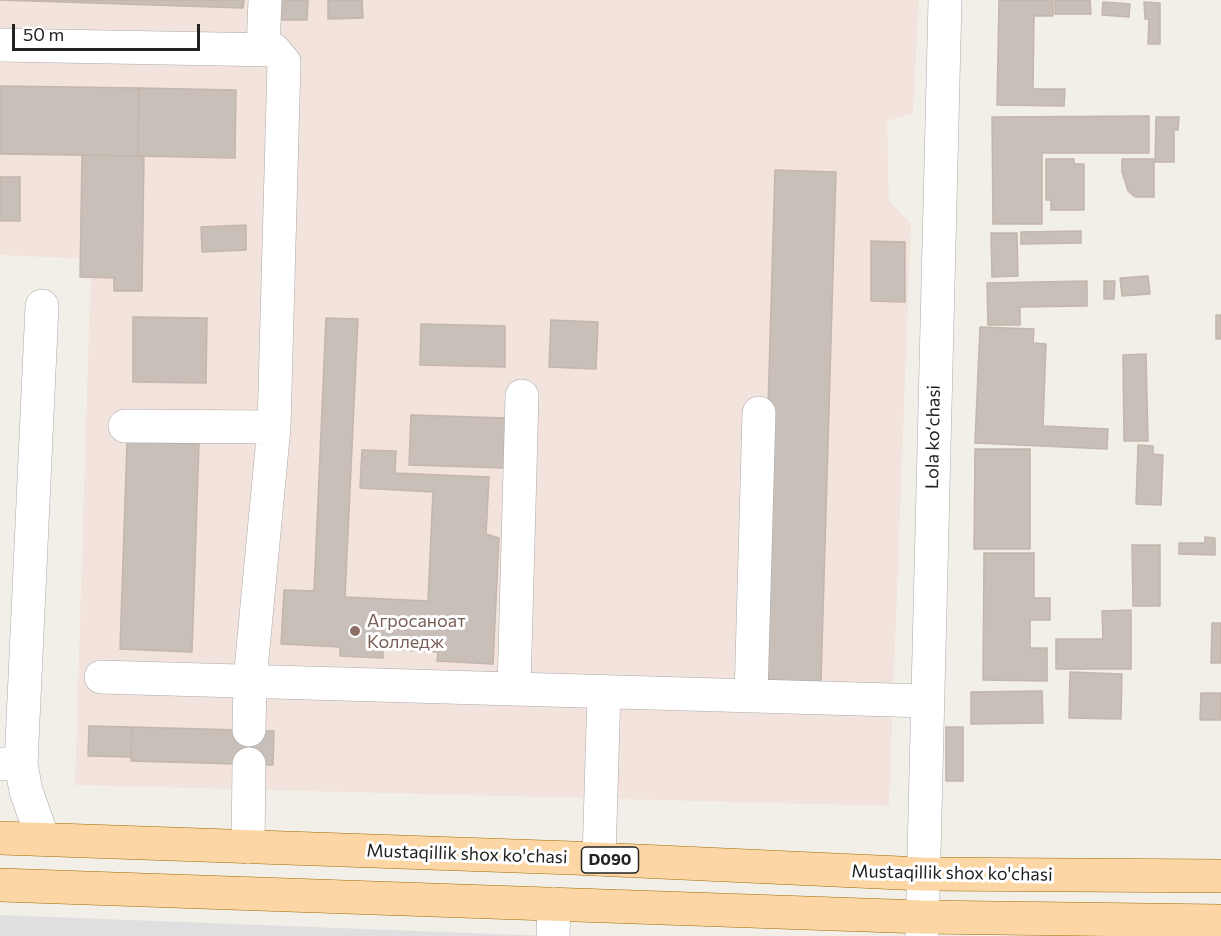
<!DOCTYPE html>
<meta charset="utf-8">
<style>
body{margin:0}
#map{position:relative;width:1221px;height:936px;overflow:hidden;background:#f2efe9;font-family:Commissioner,sans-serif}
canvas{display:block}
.scale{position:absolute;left:12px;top:24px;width:188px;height:27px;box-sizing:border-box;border:3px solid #222;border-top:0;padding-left:8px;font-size:18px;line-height:21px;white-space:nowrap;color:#222;-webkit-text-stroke:4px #fff;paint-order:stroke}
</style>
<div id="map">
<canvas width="1221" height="936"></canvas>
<div class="scale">50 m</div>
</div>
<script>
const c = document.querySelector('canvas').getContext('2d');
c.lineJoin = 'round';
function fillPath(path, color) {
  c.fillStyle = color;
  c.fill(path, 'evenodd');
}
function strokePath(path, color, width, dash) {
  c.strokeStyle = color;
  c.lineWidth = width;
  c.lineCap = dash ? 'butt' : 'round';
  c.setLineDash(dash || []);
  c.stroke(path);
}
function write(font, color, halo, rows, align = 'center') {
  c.font = font + ' Commissioner,sans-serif';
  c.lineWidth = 6;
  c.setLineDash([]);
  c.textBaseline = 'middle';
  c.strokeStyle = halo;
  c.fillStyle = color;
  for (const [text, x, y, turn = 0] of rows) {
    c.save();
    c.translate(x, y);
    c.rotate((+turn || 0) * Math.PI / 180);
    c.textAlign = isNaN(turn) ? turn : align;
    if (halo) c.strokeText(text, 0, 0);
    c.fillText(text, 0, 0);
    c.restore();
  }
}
const residential = new Path2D(`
 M 0,915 L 548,936 L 0,936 Z`);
const military = new Path2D(`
 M 0,0 L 919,0 L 913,113 L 887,121 L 889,201 L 911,224 L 889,806 L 75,785 L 91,259 L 0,255 Z`);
const building = new Path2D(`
 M 0,0 L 244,0 L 243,8 Z
 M 281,0 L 308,0 L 307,20 L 281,20 Z
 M 328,0 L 362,0 L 363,18 L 328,19 Z
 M 999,0 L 1053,0 L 1053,16 L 1034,16 L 1033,89 L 1065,89 L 1064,106 L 997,105 Z
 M 1055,0 L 1090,0 L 1091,14 L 1055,14 Z
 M 1103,2 L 1130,4 L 1129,17 L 1102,15 Z
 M 1144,2 L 1160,3 L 1160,44 L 1148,44 L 1149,19 L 1145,19 Z
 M 0,86 L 139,88 L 138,156 L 0,154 Z
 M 139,88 L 236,90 L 235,158 L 138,156 Z
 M 1149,116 L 1149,153 L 1042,153 L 1042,224 L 993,224 L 992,117 Z
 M 1156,117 L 1179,117 L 1178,130 L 1174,130 L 1174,162 L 1155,162 Z
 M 82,155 L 144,156 L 142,291 L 114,291 L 114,278 L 80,277 Z
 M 1046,159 L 1074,159 L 1074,164 L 1084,164 L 1084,210 L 1051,210 L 1051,200 L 1046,200 Z
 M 1122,159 L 1154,159 L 1154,197 L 1135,197 L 1128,191 L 1122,172 Z
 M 775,170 L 836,172 L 821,682 L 760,680 Z
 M 0,177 L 20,177 L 20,221 L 0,221 Z
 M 246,225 L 246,250 L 202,252 L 201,227 Z
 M 1081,231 L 1081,243 L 1021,244 L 1021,232 Z
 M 991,233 L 1017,233 L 1018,276 L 992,277 Z
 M 871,241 L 905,242 L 905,302 L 871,301 Z
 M 1148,276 L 1150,294 L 1122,296 L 1120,278 Z
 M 1087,281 L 1087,306 L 1020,307 L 1020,325 L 988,325 L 987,283 Z
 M 1104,281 L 1115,281 L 1114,299 L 1104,299 Z
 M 1216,315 L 1221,315 L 1221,339 L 1216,339 Z
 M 133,317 L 207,318 L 206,383 L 133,382 Z
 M 326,318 L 358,319 L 345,597 L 428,601 L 433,492 L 360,488 L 362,450 L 396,451 L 395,473 L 489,477 L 486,534 L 499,538 L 493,664 L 437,661 L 438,652 L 383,649 L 383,658 L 340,656 L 340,647 L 281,644 L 284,590 L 314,591 Z
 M 551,320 L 598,322 L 596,369 L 549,367 Z
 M 421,324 L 505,326 L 505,367 L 420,365 Z
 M 980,327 L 1034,329 L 1033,343 L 1046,344 L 1043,426 L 1108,429 L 1107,449 L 975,443 Z
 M 1146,354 L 1148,441 L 1124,441 L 1123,355 Z
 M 411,415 L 506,418 L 504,468 L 409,465 Z
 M 127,442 L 199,444 L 192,652 L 120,649 Z
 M 1138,445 L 1153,446 L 1153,454 L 1163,455 L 1161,505 L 1136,504 Z
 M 975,449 L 1030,449 L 1030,549 L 974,549 Z
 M 1205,537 L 1215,538 L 1215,555 L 1179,554 L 1179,543 L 1205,543 Z
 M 1132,545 L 1160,545 L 1160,606 L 1133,606 Z
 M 984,553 L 1034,553 L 1034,598 L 1050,598 L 1050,620 L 1030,620 L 1030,648 L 1047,648 L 1047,681 L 983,680 Z
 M 1131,610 L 1131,669 L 1056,669 L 1056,639 L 1103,639 L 1102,611 Z
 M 1212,623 L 1221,623 L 1221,663 L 1211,663 Z
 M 1070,672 L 1122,674 L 1121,719 L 1069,718 Z
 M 1042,691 L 1043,723 L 971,724 L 971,692 Z
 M 1201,693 L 1221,693 L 1221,720 L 1200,720 Z
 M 89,726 L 132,727 L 131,757 L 88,756 Z
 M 132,727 L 274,731 L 273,765 L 131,761 Z
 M 946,727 L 963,727 L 963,781 L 946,781 Z`);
const minor = new Path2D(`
 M 0,45 L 274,50 L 284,62 L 274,427 L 250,680 L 249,730
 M 263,50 L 265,0
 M 125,426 L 274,427
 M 101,677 L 927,701
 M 514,689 L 522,396
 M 751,696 L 759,413
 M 0,764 L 21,764 L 26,791 L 43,839
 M 21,764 L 42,306
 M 248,847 L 249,764
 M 599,859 L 604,691
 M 553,936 L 554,904
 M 922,936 L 945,0`);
const major = new Path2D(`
 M 0,838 L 573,858 L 922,874 L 1221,876
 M 0,885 L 922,917 L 1221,921`);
const markers = [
 [355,631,6,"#8d6e63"]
];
const shields = [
 [610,860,57]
];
const shieldNames = [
 ["D090",610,860]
];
const streetNames = [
 ["Lola koʻchasi",933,437,-89],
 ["Mustaqillik shox ko'chasi",467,854,2],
 ["Mustaqillik shox ko'chasi",952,873,1]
];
const educationNames = [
 ["Агросаноат",367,621],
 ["Колледж",367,642]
];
fillPath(residential, '#e0dfdf');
fillPath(military, '#f3e3dd');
fillPath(building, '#c7bfb8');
strokePath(building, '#c4b6ab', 1.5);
strokePath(minor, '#a9a9a9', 34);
strokePath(major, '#a06b00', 34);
strokePath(minor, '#fff', 33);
strokePath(major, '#fcd6a4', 33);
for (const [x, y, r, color] of markers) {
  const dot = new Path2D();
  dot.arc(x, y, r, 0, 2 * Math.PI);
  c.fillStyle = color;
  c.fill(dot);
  strokePath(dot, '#fff', 2);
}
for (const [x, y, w] of shields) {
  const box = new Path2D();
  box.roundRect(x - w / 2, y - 13, w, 26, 4.5);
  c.fillStyle = '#fff';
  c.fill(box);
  strokePath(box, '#222', 1.5);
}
write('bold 16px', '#222', null, shieldNames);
write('18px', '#222', '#fff', streetNames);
write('18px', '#785e54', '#fff', educationNames, 'left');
</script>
